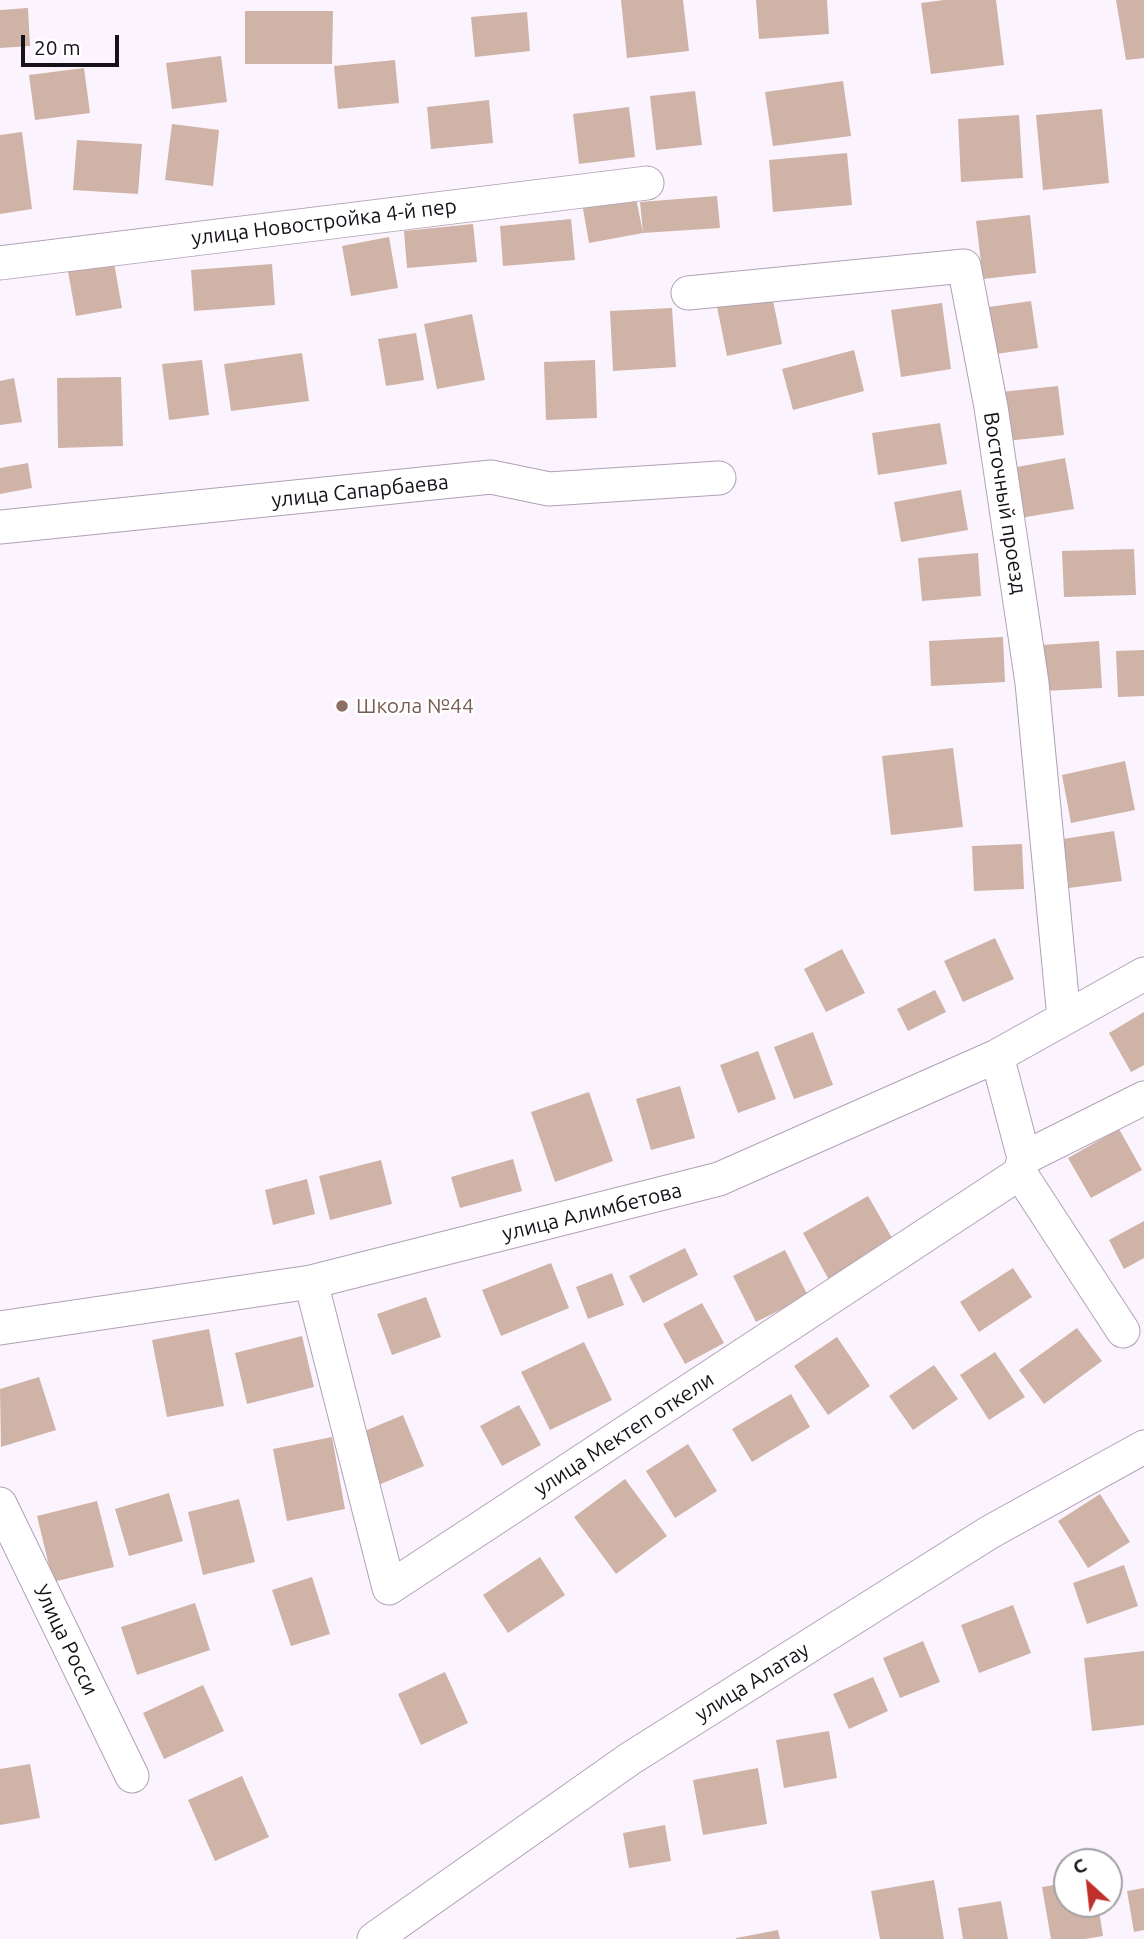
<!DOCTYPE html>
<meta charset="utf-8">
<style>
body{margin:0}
#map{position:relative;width:1144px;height:1939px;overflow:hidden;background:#fbf4fe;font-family:Ubuntu,sans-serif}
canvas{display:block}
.north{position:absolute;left:1053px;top:1848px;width:70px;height:70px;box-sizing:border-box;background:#fff;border:2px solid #a2a0a3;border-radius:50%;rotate:333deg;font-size:19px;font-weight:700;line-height:28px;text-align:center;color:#171119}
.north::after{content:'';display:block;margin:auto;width:24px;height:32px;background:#bf302b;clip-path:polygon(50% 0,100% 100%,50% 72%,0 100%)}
.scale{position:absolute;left:21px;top:35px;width:98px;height:32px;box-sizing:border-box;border:4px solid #171119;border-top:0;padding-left:9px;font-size:21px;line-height:24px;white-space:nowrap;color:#171119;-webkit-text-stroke:5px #fff;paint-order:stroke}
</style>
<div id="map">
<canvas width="1144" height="1939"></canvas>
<div class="north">С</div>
<div class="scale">20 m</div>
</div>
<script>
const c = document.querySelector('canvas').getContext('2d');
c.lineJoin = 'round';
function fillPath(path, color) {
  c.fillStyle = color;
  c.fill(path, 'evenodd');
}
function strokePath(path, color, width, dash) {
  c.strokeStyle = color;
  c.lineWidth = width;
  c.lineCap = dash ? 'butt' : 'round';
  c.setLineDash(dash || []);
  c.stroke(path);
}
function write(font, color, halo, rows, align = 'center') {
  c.font = font + ' Ubuntu,sans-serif';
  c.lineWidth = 5;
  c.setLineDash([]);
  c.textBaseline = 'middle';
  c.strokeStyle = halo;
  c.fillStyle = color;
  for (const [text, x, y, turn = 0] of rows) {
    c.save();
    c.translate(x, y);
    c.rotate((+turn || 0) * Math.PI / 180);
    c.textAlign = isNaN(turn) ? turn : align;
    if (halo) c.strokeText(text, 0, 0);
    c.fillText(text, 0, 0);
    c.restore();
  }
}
const building = new Path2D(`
 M 621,0 L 683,0 L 689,51 L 627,58 Z
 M 756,0 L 827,0 L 829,34 L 759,39 Z
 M 944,0 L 996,0 L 1004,65 L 931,74 L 921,3 Z
 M 1116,0 L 1144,0 L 1144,58 L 1126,60 Z
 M 28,8 L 30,46 L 0,48 L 0,10 Z
 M 245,11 L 333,11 L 332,64 L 245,64 Z
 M 527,12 L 530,51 L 475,57 L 471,17 Z
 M 221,56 L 227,102 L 172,109 L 166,63 Z
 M 395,60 L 399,103 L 338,109 L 334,66 Z
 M 84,68 L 90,113 L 35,120 L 29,75 Z
 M 843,81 L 851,136 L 773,146 L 765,92 Z
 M 695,91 L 702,145 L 656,150 L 650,96 Z
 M 489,100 L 493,143 L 431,149 L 427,107 Z
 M 629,107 L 635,157 L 579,164 L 573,114 Z
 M 1102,109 L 1109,183 L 1043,190 L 1036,115 Z
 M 1019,115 L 1023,178 L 961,182 L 958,119 Z
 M 172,124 L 219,130 L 213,186 L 165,180 Z
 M 22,132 L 32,209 L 0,214 L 0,135 Z
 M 77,140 L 142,144 L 138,194 L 73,190 Z
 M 847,153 L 852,205 L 773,212 L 769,160 Z
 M 635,193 L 643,233 L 589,243 L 582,203 Z
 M 717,196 L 720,228 L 643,233 L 640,202 Z
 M 1030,215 L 1036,273 L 983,279 L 976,221 Z
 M 571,219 L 575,260 L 503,266 L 500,226 Z
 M 473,224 L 477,262 L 407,268 L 404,231 Z
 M 389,237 L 398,288 L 351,296 L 342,246 Z
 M 113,257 L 122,308 L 76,316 L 67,266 Z
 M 272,264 L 275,305 L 194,311 L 191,270 Z
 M 772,296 L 782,344 L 727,356 L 717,307 Z
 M 1031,301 L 1038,348 L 989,355 L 982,308 Z
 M 942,303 L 951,369 L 901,377 L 891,310 Z
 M 672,308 L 676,367 L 613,371 L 610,311 Z
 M 472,314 L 485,380 L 437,389 L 424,324 Z
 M 416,333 L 424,380 L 386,386 L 378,339 Z
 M 854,350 L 864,391 L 793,410 L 782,369 Z
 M 302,353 L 309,401 L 231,411 L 224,364 Z
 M 202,360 L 209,415 L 169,420 L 162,364 Z
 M 595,360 L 597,418 L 546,420 L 544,362 Z
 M 121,377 L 123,446 L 58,448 L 57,378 Z
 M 14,378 L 22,422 L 0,425 L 0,381 Z
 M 1058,386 L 1064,435 L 1006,441 L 1001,392 Z
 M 940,423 L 947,464 L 878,475 L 872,433 Z
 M 1065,458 L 1074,509 L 1020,518 L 1012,468 Z
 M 28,463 L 32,488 L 0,494 L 0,468 Z
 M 961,490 L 968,530 L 901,542 L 894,502 Z
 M 1134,549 L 1136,595 L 1064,597 L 1062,551 Z
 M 978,553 L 981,596 L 922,601 L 918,558 Z
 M 1003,637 L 1005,682 L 931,686 L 929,641 Z
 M 1099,641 L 1102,688 L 1044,691 L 1042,645 Z
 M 1144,650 L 1144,696 L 1118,697 L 1116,651 Z
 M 953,748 L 963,827 L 891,835 L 882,756 Z
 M 1125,761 L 1135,810 L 1071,823 L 1062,775 Z
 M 1114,831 L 1122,881 L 1069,888 L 1063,839 Z
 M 1022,844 L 1024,889 L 974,891 L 972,846 Z
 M 995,938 L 1014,979 L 963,1002 L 944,961 Z
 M 842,949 L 865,993 L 826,1012 L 804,969 Z
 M 935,990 L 946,1012 L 908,1031 L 897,1009 Z
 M 1144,1012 L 1144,1065 L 1131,1072 L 1109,1033 Z
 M 813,1032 L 833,1085 L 794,1099 L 774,1047 Z
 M 758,1051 L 776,1099 L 738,1113 L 720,1065 Z
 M 680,1086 L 695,1138 L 651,1150 L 636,1099 Z
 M 589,1092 L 613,1161 L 555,1182 L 531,1112 Z
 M 1119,1129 L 1142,1170 L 1091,1198 L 1068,1158 Z
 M 513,1159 L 522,1191 L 460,1208 L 451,1177 Z
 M 381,1160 L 392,1204 L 330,1220 L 319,1176 Z
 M 307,1179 L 315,1214 L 273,1225 L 265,1190 Z
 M 868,1196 L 895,1243 L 829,1280 L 803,1233 Z
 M 1144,1221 L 1144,1258 L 1124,1269 L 1109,1240 Z
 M 685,1248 L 698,1275 L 643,1303 L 629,1276 Z
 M 785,1250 L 808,1296 L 756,1322 L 733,1276 Z
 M 551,1263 L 569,1308 L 501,1336 L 482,1290 Z
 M 1013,1268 L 1032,1297 L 979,1332 L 960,1302 Z
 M 612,1273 L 624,1305 L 588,1319 L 576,1287 Z
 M 426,1297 L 441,1337 L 392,1355 L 377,1314 Z
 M 702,1303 L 724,1343 L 685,1364 L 663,1324 Z
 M 1077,1328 L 1102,1361 L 1044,1404 L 1019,1370 Z
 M 209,1329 L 224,1406 L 167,1417 L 152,1340 Z
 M 302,1336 L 314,1387 L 247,1404 L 235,1353 Z
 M 837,1337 L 870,1386 L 828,1415 L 794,1366 Z
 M 584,1342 L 612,1400 L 550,1430 L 521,1372 Z
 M 995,1352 L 1025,1397 L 989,1420 L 960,1375 Z
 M 934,1365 L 958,1399 L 913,1430 L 889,1396 Z
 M 39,1377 L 56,1430 L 1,1447 L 0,1389 Z
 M 791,1394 L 810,1427 L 752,1462 L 732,1429 Z
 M 519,1405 L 541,1445 L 502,1466 L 480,1426 Z
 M 403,1415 L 424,1466 L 376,1486 L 355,1435 Z
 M 332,1437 L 345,1509 L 287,1521 L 273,1449 Z
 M 688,1444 L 717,1491 L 675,1518 L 646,1471 Z
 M 625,1479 L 667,1536 L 616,1574 L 574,1517 Z
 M 169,1493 L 183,1541 L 129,1556 L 115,1509 Z
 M 1100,1494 L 1130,1542 L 1088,1568 L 1058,1521 Z
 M 239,1499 L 255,1562 L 203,1575 L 188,1512 Z
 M 97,1501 L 114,1567 L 53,1582 L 37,1516 Z
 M 540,1557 L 565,1595 L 508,1633 L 483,1595 Z
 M 1124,1565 L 1138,1606 L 1087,1624 L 1073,1583 Z
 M 312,1577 L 330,1634 L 291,1646 L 272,1590 Z
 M 195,1603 L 210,1650 L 137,1675 L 121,1627 Z
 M 1013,1605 L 1031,1653 L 979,1673 L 961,1625 Z
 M 923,1641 L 940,1682 L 900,1698 L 883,1658 Z
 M 1144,1651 L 1144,1725 L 1092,1731 L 1084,1658 Z
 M 445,1672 L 468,1723 L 421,1745 L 398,1694 Z
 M 873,1677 L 888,1711 L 849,1729 L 833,1694 Z
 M 203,1685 L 224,1731 L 164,1759 L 143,1713 Z
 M 829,1731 L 837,1778 L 784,1788 L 776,1740 Z
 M 30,1764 L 40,1818 L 0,1825 L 0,1769 Z
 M 758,1768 L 767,1824 L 703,1835 L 693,1780 Z
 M 242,1776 L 269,1837 L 215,1861 L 188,1800 Z
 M 665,1825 L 671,1861 L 629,1868 L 623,1833 Z
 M 934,1880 L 944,1939 L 880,1939 L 871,1891 Z
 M 1067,1883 L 1067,1904 L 1098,1904 L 1103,1936 L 1085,1939 L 1051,1939 L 1042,1887 Z
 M 1144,1888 L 1144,1930 L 1134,1932 L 1127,1891 Z
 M 1001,1901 L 1008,1939 L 963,1939 L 958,1908 Z
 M 778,1930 L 780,1939 L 736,1939 L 736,1938 Z`);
const minor = new Path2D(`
 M 0,263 L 647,183
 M 688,293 L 964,266 L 991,407 L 1032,683 L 1064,1018
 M 0,527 L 491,477 L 549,489 L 719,478
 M 1024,1158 L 1144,1098
 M 1020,1173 L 1123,1331
 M 311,1282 L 389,1588 L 1020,1173 L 1024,1158 L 997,1056
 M 0,1328 L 311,1282 L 719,1179 L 997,1056 L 1144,974
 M 0,1504 L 132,1776
 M 374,1939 L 631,1758 L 990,1532 L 1144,1447`);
const markers = [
 [342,706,7,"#8d6e63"]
];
const streetNames = [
 ["улица Новостройка 4-й пер",324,222,-7],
 ["улица Сапарбаева",360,491,-6],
 ["Восточный проезд",1005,503,81],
 ["улица Алимбетова",592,1212,-14],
 ["улица Мектеп откели",624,1434,-33],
 ["Улица Росси",66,1640,64],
 ["улица Алатау",752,1682,-32]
];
const educationNames = [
 ["Школа №44",356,706]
];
fillPath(building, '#d0b3a7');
strokePath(minor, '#b1a0b7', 35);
strokePath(minor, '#fff', 33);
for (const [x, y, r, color] of markers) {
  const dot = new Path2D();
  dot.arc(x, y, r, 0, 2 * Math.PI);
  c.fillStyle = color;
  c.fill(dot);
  strokePath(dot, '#fff', 2.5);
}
write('21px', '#171119', '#fff', streetNames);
write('21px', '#785e54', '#fff', educationNames, 'left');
</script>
